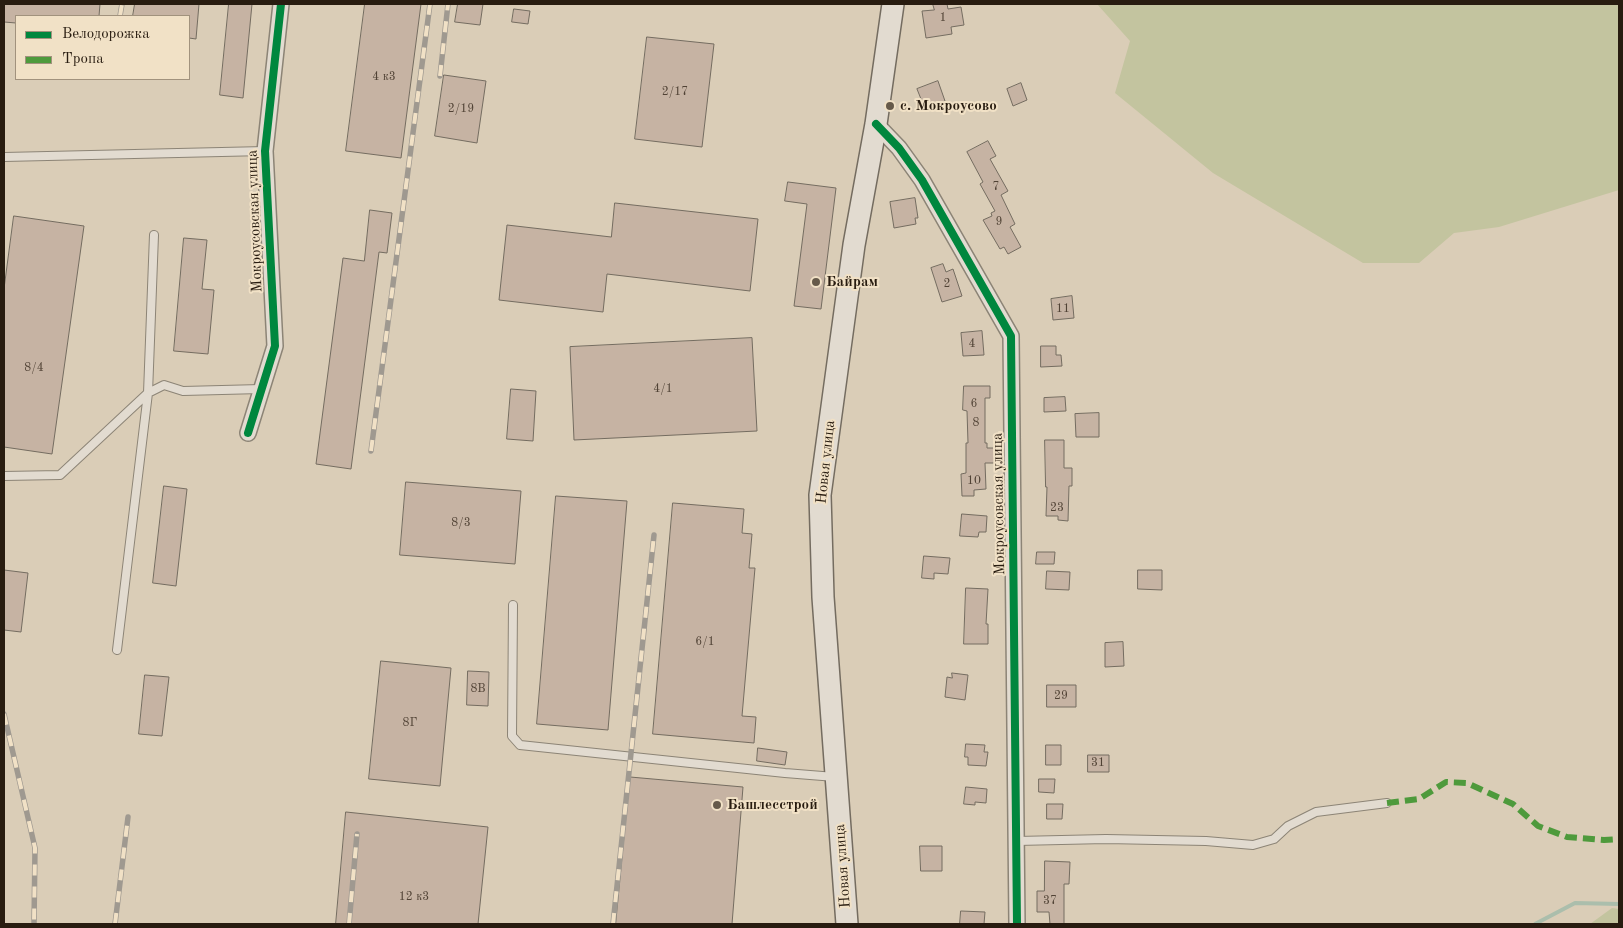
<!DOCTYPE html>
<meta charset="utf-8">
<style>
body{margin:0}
#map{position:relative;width:1623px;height:928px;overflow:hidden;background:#dacdb7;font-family:"Old Standard TT",serif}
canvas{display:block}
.frame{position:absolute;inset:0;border:5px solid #281c10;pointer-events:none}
.legend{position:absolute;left:15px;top:15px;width:175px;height:65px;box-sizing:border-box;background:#f1e1c6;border:1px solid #a1927d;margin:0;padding:6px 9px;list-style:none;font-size:15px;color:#281c10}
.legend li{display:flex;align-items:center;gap:10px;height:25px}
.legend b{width:25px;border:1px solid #a1927d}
</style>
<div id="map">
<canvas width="1623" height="928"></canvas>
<div class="frame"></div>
<ul class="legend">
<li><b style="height:6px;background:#00873e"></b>Велодорожка</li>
<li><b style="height:6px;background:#4e9a3c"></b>Тропа</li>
</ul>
</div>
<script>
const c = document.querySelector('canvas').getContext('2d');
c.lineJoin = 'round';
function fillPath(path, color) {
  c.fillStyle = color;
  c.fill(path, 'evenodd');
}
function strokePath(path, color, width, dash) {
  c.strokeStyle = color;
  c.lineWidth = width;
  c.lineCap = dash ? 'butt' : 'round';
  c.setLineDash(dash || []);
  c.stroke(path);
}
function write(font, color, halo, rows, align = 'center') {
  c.font = font + ' "Old Standard TT",serif';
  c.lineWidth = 4;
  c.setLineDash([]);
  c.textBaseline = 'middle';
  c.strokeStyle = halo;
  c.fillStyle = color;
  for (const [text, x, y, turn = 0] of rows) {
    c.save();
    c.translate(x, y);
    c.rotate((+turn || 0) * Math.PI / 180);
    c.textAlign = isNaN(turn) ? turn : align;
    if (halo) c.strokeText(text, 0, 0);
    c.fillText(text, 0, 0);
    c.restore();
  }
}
const green = new Path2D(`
 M 1097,4 L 1619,4 L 1619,190 L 1499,227 L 1454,233 L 1419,263 L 1363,263 L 1213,173 L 1115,93 L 1130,41 Z
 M 1612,908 L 1619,909 L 1619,924 L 1590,924 Z`);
const stream = new Path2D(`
 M 1535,924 L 1575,903 L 1619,904`);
const building = new Path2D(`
 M 4,4 L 100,4 L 99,16 L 16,16 L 16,23 L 4,22 Z
 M 135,4 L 199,4 L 196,39 L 189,38 L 189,16 L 133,16 Z
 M 229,4 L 252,4 L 243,98 L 220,95 Z
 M 365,4 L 421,4 L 401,158 L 346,151 Z
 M 458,4 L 483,4 L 480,25 L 455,22 Z
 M 933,4 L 947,4 L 948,9 L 961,7 L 964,25 L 951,27 L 952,34 L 926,38 L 922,11 L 934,10 Z
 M 514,9 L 530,11 L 528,24 L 512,22 Z
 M 647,37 L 714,44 L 702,147 L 635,139 Z
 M 444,75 L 486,81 L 477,143 L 435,136 Z
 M 938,81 L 945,101 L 925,109 L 917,89 Z
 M 1021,83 L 1027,100 L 1013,106 L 1007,89 Z
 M 988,141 L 996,156 L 990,159 L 1008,191 L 1001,195 L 1015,224 L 1010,227 L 1021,247 L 1008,254 L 1004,247 L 1000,249 L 983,220 L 992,216 L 991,213 L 995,211 L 980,184 L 983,182 L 967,152 Z
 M 788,182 L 836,188 L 821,309 L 794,306 L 807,204 L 785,201 Z
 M 915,198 L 918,218 L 915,218 L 916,224 L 894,228 L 890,202 Z
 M 615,203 L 758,219 L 750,291 L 607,274 L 603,312 L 499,300 L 507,225 L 611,237 Z
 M 370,210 L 392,213 L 387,253 L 379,252 L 351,469 L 316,464 L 343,258 L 364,261 Z
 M 14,216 L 84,226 L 52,454 L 4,447 L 4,289 Z
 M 184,238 L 207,240 L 202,289 L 214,290 L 208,354 L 174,351 Z
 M 943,264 L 946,272 L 953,269 L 962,296 L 942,302 L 931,268 Z
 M 1072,296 L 1074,318 L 1053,320 L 1051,299 Z
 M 982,331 L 984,355 L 963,356 L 961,333 Z
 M 752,338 L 757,431 L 574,440 L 570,347 Z
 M 1041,346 L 1056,346 L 1056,355 L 1061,355 L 1062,366 L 1041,367 Z
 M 964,386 L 990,386 L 990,398 L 985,398 L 985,443 L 987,443 L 987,448 L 996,448 L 996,463 L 985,463 L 986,489 L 974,490 L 974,496 L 962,496 L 961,474 L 966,473 L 966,443 L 968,443 L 967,411 L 963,410 Z
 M 511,389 L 536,391 L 533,441 L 507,439 Z
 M 1065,397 L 1066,411 L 1044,412 L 1044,398 Z
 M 1099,413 L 1099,437 L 1076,437 L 1075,414 Z
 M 1045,440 L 1064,440 L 1064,468 L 1072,468 L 1072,486 L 1069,486 L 1068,521 L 1058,520 L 1058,516 L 1046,516 L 1047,487 L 1046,487 Z
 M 406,482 L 521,491 L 515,564 L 400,555 Z
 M 164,486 L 187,489 L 176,586 L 153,583 Z
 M 556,496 L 627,501 L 608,730 L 537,724 Z
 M 673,503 L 744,509 L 742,533 L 752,534 L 749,568 L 755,568 L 742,716 L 756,717 L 754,743 L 653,734 Z
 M 962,514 L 987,516 L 986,532 L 979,532 L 978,537 L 960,536 Z
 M 1037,552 L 1055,552 L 1054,564 L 1036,564 Z
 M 924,556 L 950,558 L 948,574 L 934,573 L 934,579 L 922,578 Z
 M 4,570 L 28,573 L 21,632 L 4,630 Z
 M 1138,570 L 1162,570 L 1162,590 L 1138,589 Z
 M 1047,571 L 1070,572 L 1069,590 L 1046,589 Z
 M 966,588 L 988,589 L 986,624 L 988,624 L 988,644 L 964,644 Z
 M 1123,642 L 1124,666 L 1105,667 L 1105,643 Z
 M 381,661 L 451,668 L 440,786 L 369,779 Z
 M 468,671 L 489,672 L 488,706 L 467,705 Z
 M 952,673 L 968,675 L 965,700 L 945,697 L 947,677 L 952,678 Z
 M 145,675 L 169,677 L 162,736 L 139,734 Z
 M 1047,685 L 1076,685 L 1076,707 L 1047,707 Z
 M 966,744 L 985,745 L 984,752 L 988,752 L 986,766 L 968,765 L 968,757 L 965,757 Z
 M 1046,745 L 1061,745 L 1061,765 L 1046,765 Z
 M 758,748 L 787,752 L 785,765 L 757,761 Z
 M 1088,755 L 1109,755 L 1109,772 L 1088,772 Z
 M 630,777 L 743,787 L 732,924 L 616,924 Z
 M 1039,779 L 1055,779 L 1054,793 L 1039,792 Z
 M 966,787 L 987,789 L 986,803 L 975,802 L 975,805 L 964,804 Z
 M 1047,804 L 1063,804 L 1062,819 L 1047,819 Z
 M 346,812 L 488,827 L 478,924 L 336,924 Z
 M 920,846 L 942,846 L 942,871 L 921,871 Z
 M 1045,861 L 1070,862 L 1069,884 L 1064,884 L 1064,924 L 1050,924 L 1049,912 L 1037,912 L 1037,891 L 1044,891 Z
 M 961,911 L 985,912 L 984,924 L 960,924 Z`);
const lane = new Path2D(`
 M 4,157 L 265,151
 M 154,235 L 148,393 L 164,385 L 183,391 L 261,389
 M 4,476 L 60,475 L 148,393
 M 513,605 L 512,736 L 520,745 L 785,773 L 835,777
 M 117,650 L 148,393
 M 1017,841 L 1106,839 L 1206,841 L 1253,845 L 1274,839 L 1288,826 L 1316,812 L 1387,803`);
const street = new Path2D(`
 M 876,124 L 899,148 L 922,180 L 1011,336 L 1017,924
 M 248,433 L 275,346 L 265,151 L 281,4`);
const secondary = new Path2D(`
 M 847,924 L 823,597 L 820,495 L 854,245 L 876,124 L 893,4`);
const rail = new Path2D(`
 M 120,16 L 122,4
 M 440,76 L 448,4
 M 371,451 L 430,4
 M 4,714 L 35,848 L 34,924
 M 115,924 L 128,817
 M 349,924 L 357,834
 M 613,924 L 654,535`);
const quiet = new Path2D(`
 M 1387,803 L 1419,799 L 1446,782 L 1467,783 L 1513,804 L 1538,826 L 1567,837 L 1604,840 L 1619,839`);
const cycleway = new Path2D(`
 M 876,124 L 899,148 L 922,180 L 1011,336 L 1017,924
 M 248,433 L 275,346 L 265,151 L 281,4`);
const markers = [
 [890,106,5,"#665a4a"],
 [816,282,5,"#665a4a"],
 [717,805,5,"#665a4a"]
];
const numberNames = [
 ["1",943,18],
 ["4 к3",384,77],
 ["2/17",675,92],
 ["2/19",461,109],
 ["7",996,187],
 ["9",999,222],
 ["2",947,284],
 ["11",1063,309],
 ["4",972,344],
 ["8/4",34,368],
 ["4/1",663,389],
 ["6",974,404],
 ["8",976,423],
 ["10",974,481],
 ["23",1057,508],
 ["8/3",461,523],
 ["6/1",705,642],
 ["8В",478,689],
 ["29",1061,696],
 ["8Г",410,723],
 ["31",1098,763],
 ["12 к3",414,897],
 ["37",1050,901]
];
const poiNames = [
 ["с. Мокроусово",900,106],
 ["Байрам",826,282],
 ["Башлесстрой",727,805]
];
const streetNames = [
 ["Мокроусовская улица",255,221,-92],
 ["Новая улица",826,462,-84],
 ["Мокроусовская улица",999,504,-91],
 ["Новая улица",843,866,-94]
];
fillPath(green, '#c3c49f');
strokePath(stream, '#abbeac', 4);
fillPath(building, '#c6b3a3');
strokePath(building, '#746c60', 1);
strokePath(lane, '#8c8476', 10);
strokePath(street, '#8c8476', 18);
strokePath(secondary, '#746c60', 24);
strokePath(lane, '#e2dbd0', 8);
strokePath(street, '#e2dbd0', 15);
strokePath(secondary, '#e2dbd0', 21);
strokePath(rail, '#9f9990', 5.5);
strokePath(rail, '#f1e1c6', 4, [11]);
strokePath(quiet, '#4e9a3c', 6, [12, 6]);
strokePath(cycleway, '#00873e', 8);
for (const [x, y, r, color] of markers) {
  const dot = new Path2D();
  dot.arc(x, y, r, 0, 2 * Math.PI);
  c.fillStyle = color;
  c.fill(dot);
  strokePath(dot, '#f1e1c6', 2);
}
write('12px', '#504235', null, numberNames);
write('bold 15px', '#281c10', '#f1e1c6', poiNames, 'left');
write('15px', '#281c10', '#f1e1c6', streetNames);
</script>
